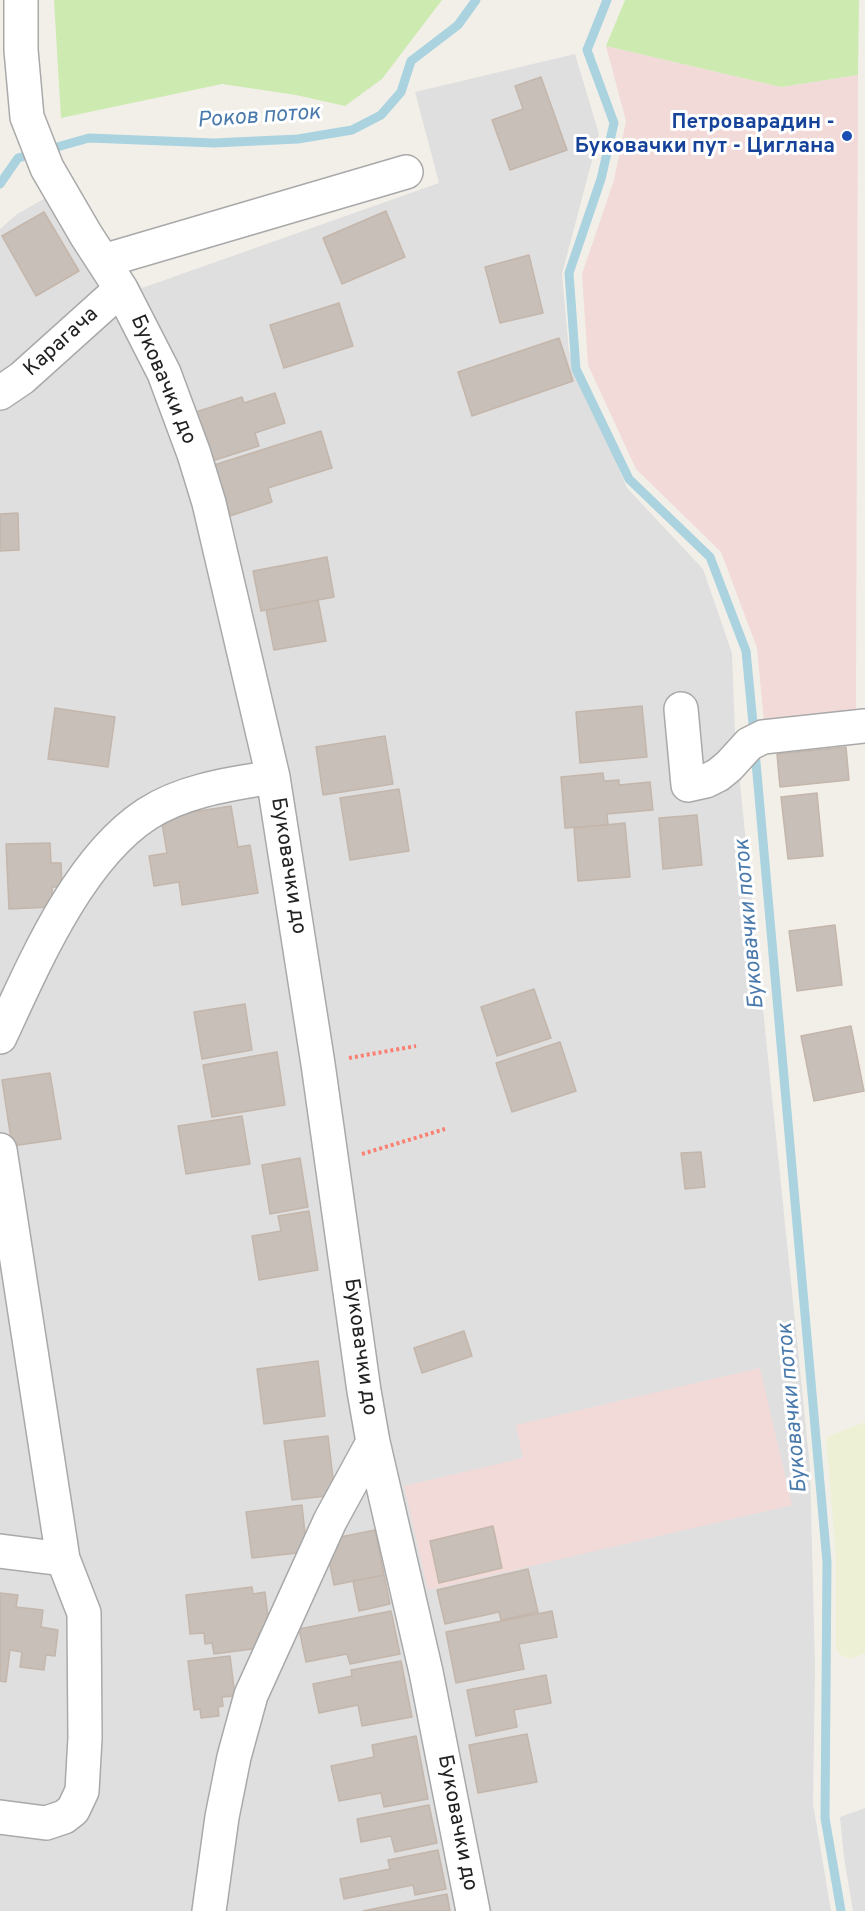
<!DOCTYPE html>
<meta charset="utf-8">
<style>
body{margin:0}
canvas{display:block;background:#f2efe9}
</style>
<canvas width="865" height="1911"></canvas>
<script>
const c = document.querySelector('canvas').getContext('2d');
c.lineJoin = 'round';
function fillPath(path, color) {
  c.fillStyle = color;
  c.fill(path, 'evenodd');
}
function strokePath(path, color, width, dash) {
  c.strokeStyle = color;
  c.lineWidth = width;
  c.lineCap = dash ? 'butt' : 'round';
  c.setLineDash(dash || []);
  c.stroke(path);
}
function write(font, color, halo, rows, align = 'center') {
  c.font = font + ' Overpass,sans-serif';
  c.lineWidth = 6;
  c.setLineDash([]);
  c.textBaseline = 'middle';
  c.strokeStyle = halo;
  c.fillStyle = color;
  for (const [text, x, y, turn = 0] of rows) {
    c.save();
    c.translate(x, y);
    c.rotate((+turn || 0) * Math.PI / 180);
    c.textAlign = isNaN(turn) ? turn : align;
    if (halo) c.strokeText(text, 0, 0);
    c.fillText(text, 0, 0);
    c.restore();
  }
}
const residential = new Path2D(`
 M 575,54 L 599,134 L 562,274 L 569,352 L 627,488 L 703,569 L 732,653 L 735,735 L 810,1468 L 815,1666 L 813,1804 L 831,1911 L 0,1911 L 0,229 L 17,214 L 72,183 L 142,288 L 439,183 L 415,92 Z
 M 865,1808 L 865,1911 L 853,1911 L 844,1858 L 840,1817 Z`);
const commercial = new Path2D(`
 M 606,46 L 781,87 L 858,75 L 856,712 L 764,722 L 757,648 L 721,552 L 636,469 L 588,365 L 582,274 L 614,180 L 626,121 Z
 M 760,1368 L 792,1505 L 428,1590 L 404,1486 L 523,1458 L 516,1425 Z`);
const farmland = new Path2D(`
 M 865,1422 L 865,1653 L 851,1659 L 840,1655 L 836,1649 L 836,1558 L 826,1437 Z`);
const grass = new Path2D(`
 M 54,0 L 442,0 L 382,79 L 345,106 L 296,95 L 222,84 L 61,118 Z
 M 625,0 L 859,0 L 858,75 L 781,87 L 606,46 Z`);
const stream = new Path2D(`
 M 607,0 L 587,50 L 614,123 L 601,179 L 569,273 L 576,369 L 629,479 L 710,557 L 746,651 L 754,734
 M 0,184 L 18,158 L 89,138 L 214,143 L 298,139 L 352,130 L 381,115 L 401,92 L 411,61 L 458,25 L 476,0
 M 755,751 L 827,1562 L 825,1818 L 841,1911`);
const building = new Path2D(`
 M 541,77 L 567,150 L 510,170 L 492,120 L 523,109 L 515,86 Z
 M 386,211 L 405,257 L 342,284 L 323,238 Z
 M 44,212 L 79,271 L 36,296 L 2,236 Z
 M 529,255 L 543,313 L 500,323 L 485,267 Z
 M 339,303 L 353,346 L 284,368 L 270,325 Z
 M 559,338 L 573,381 L 472,416 L 458,372 Z
 M 275,393 L 285,423 L 255,433 L 259,446 L 212,461 L 196,412 L 242,397 L 244,403 Z
 M 321,431 L 332,468 L 268,488 L 272,502 L 230,516 L 214,465 Z
 M 18,513 L 19,550 L 0,551 L 0,514 Z
 M 327,557 L 334,597 L 261,611 L 253,571 Z
 M 318,600 L 326,641 L 274,650 L 266,610 Z
 M 642,706 L 647,757 L 580,763 L 576,712 Z
 M 55,708 L 115,717 L 108,767 L 48,759 Z
 M 385,736 L 393,784 L 323,795 L 316,747 Z
 M 846,747 L 849,780 L 780,787 L 777,754 Z
 M 603,773 L 604,781 L 619,780 L 619,785 L 650,782 L 653,810 L 607,814 L 608,825 L 565,828 L 561,777 Z
 M 399,789 L 409,851 L 350,860 L 340,798 Z
 M 817,793 L 823,856 L 788,859 L 781,797 Z
 M 231,806 L 238,847 L 250,845 L 258,893 L 182,905 L 179,882 L 154,886 L 149,856 L 167,853 L 161,817 Z
 M 697,815 L 702,865 L 663,869 L 659,818 Z
 M 625,823 L 630,877 L 578,881 L 574,828 Z
 M 50,843 L 51,863 L 61,863 L 62,887 L 52,887 L 53,907 L 9,909 L 6,844 Z
 M 835,925 L 842,985 L 797,991 L 789,931 Z
 M 534,989 L 551,1038 L 497,1056 L 481,1007 Z
 M 245,1004 L 252,1050 L 202,1059 L 194,1012 Z
 M 851,1026 L 864,1091 L 814,1101 L 801,1036 Z
 M 560,1042 L 576,1091 L 512,1112 L 496,1063 Z
 M 277,1052 L 285,1105 L 212,1117 L 203,1065 Z
 M 50,1073 L 61,1139 L 12,1146 L 2,1080 Z
 M 242,1116 L 250,1164 L 186,1174 L 178,1126 Z
 M 701,1152 L 705,1187 L 685,1189 L 681,1153 Z
 M 300,1158 L 308,1207 L 270,1214 L 262,1165 Z
 M 309,1211 L 318,1270 L 259,1280 L 252,1236 L 281,1231 L 278,1216 Z
 M 464,1331 L 472,1356 L 422,1373 L 414,1348 Z
 M 318,1361 L 325,1416 L 264,1424 L 257,1369 Z
 M 328,1436 L 335,1495 L 292,1500 L 284,1441 Z
 M 302,1505 L 307,1552 L 252,1558 L 246,1512 Z
 M 493,1526 L 502,1568 L 439,1583 L 430,1541 Z
 M 375,1530 L 384,1575 L 334,1585 L 325,1540 Z
 M 528,1569 L 538,1612 L 501,1620 L 499,1612 L 445,1624 L 437,1590 Z
 M 384,1575 L 390,1604 L 359,1611 L 353,1581 Z
 M 252,1587 L 253,1594 L 265,1592 L 270,1633 L 258,1634 L 260,1648 L 214,1654 L 212,1643 L 205,1644 L 204,1633 L 190,1634 L 186,1595 Z
 M 0,1593 L 18,1595 L 16,1607 L 43,1610 L 41,1627 L 58,1630 L 55,1656 L 46,1655 L 44,1670 L 20,1667 L 22,1652 L 10,1650 L 6,1682 L 0,1681 Z
 M 391,1611 L 400,1654 L 350,1664 L 347,1654 L 306,1662 L 299,1629 Z
 M 552,1611 L 557,1637 L 519,1644 L 524,1669 L 456,1683 L 446,1632 Z
 M 230,1656 L 235,1696 L 222,1697 L 223,1706 L 218,1707 L 219,1716 L 201,1718 L 200,1709 L 194,1710 L 188,1661 Z
 M 401,1661 L 412,1717 L 362,1726 L 358,1705 L 319,1713 L 313,1684 L 352,1676 L 351,1670 Z
 M 546,1675 L 551,1703 L 514,1710 L 517,1727 L 476,1736 L 467,1690 Z
 M 527,1734 L 537,1782 L 478,1793 L 469,1745 Z
 M 416,1736 L 428,1799 L 384,1807 L 381,1793 L 339,1801 L 331,1766 L 374,1757 L 372,1745 Z
 M 429,1805 L 437,1843 L 395,1852 L 391,1836 L 361,1842 L 357,1819 Z
 M 438,1850 L 446,1889 L 415,1895 L 413,1885 L 344,1899 L 340,1879 L 390,1869 L 388,1860 Z
 M 447,1894 L 450,1911 L 363,1911 Z`);
const path = new Path2D(`
 M 349,1058 L 416,1046
 M 362,1154 L 445,1129`);
const minor = new Path2D(`
 M 21,0 L 21,50 L 27,117 L 47,168 L 86,235 L 121,289 L 164,373 L 194,454 L 209,503 L 273,777 L 318,1064 L 364,1391 L 373,1442 L 426,1672 L 473,1911
 M 103,261 L 406,172
 M 0,393 L 22,378 L 121,289
 M 681,709 L 688,785 L 706,781 L 718,775 L 729,766 L 749,744 L 763,737 L 865,726
 M 0,1037 C 34,964 78,859 147,814 C 184,790 231,784 273,777
 M 0,1150 L 63,1559 L 84,1613 L 85,1738 L 82,1791 L 73,1810 L 64,1817 L 46,1823 L 0,1817
 M 0,1551 L 63,1559
 M 209,1911 L 222,1817 L 234,1757 L 251,1695 L 330,1521 L 373,1442`);
const markers = [
 [847,136,6,"#1a4fb4"]
];
const transitNames = [
 ["Петроварадин -",835,124],
 ["Буковачки пут - Циглана",835,148]
];
const streetNames = [
 ["Карагача",62,343,-42],
 ["Буковачки до",162,380,67],
 ["Буковачки до",287,866,81],
 ["Буковачки до",359,1347,82],
 ["Буковачки до",456,1823,79]
];
const waterNames = [
 ["Роков поток",259,118,-4],
 ["Буковачки поток",751,924,-95],
 ["Буковачки поток",794,1408,-95]
];
fillPath(residential, '#e0dfdf');
fillPath(commercial, '#f2dad9');
fillPath(farmland, '#eef0d5');
fillPath(grass, '#cdebb0');
strokePath(stream, '#aad3df', 9);
fillPath(building, '#c7bfb8');
strokePath(building, '#c4b6ab', 1.5);
strokePath(minor, '#a9a9a9', 36);
strokePath(path, '#fa8072', 4, [3, 3]);
strokePath(minor, '#fff', 33);
for (const [x, y, r, color] of markers) {
  const dot = new Path2D();
  dot.arc(x, y, r, 0, 2 * Math.PI);
  c.fillStyle = color;
  c.fill(dot);
  strokePath(dot, '#fff', 2);
}
write('bold 21px', '#164399', '#fff', transitNames, 'right');
write('21px', '#222', '#fff', streetNames);
write('italic 22px', '#4a7aab', '#fff', waterNames);
</script>
